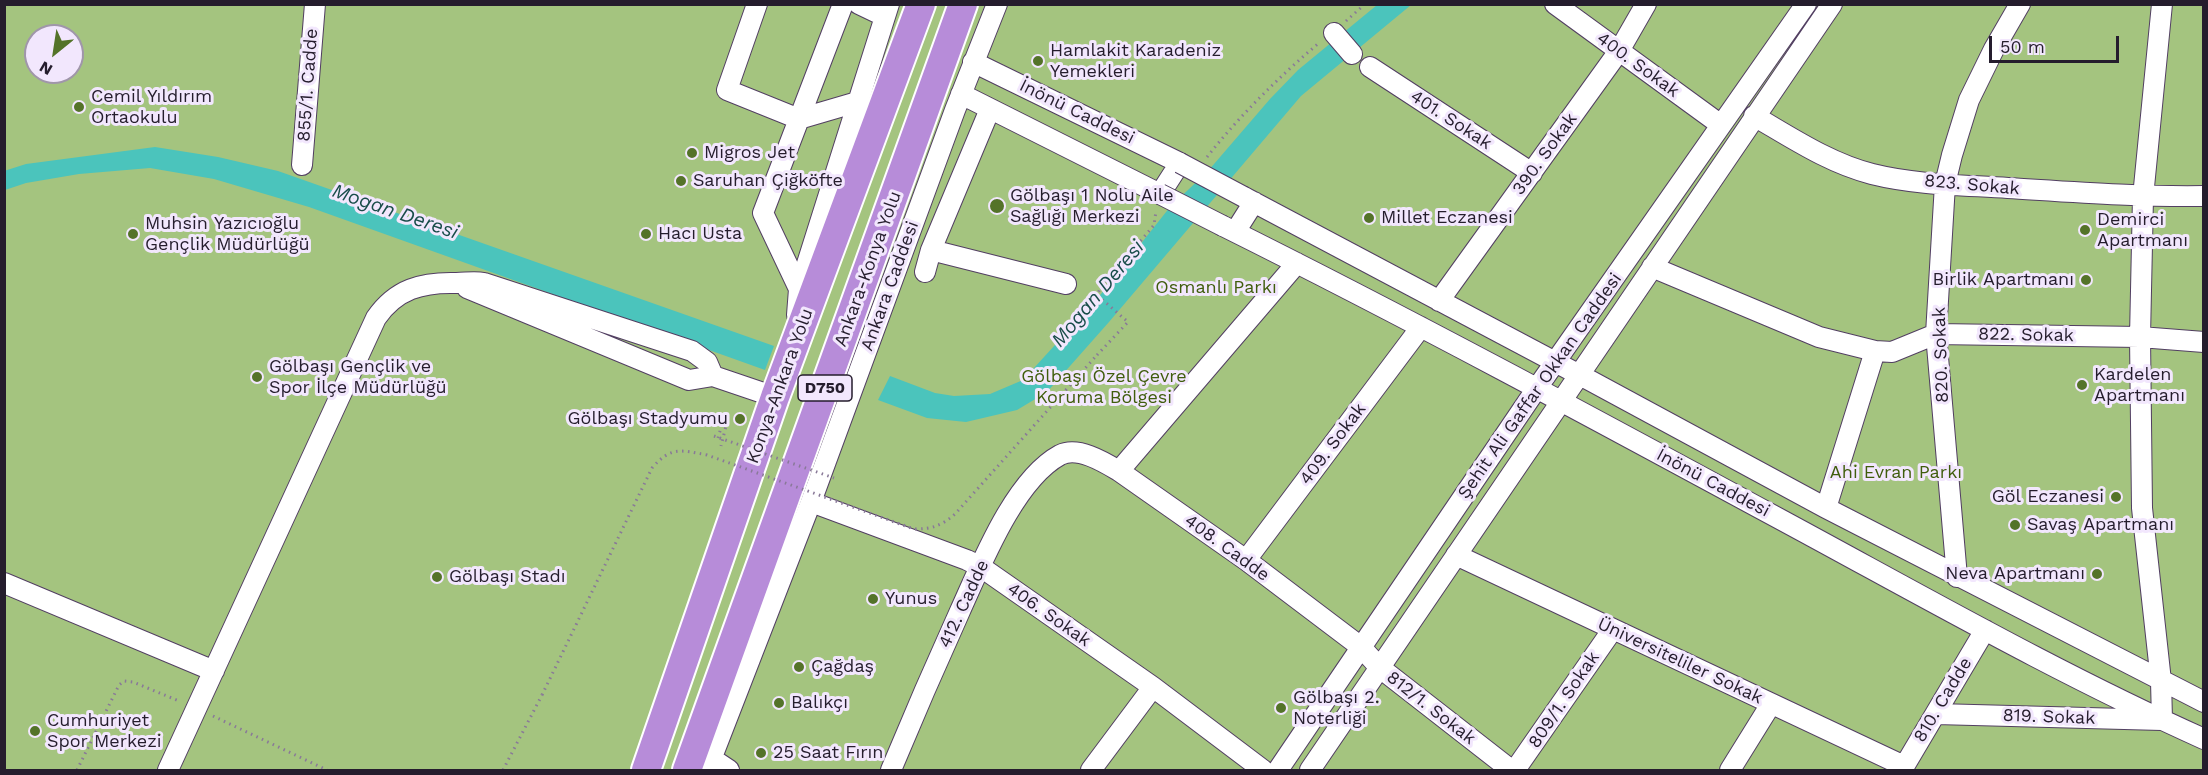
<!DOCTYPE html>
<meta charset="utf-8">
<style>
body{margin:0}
#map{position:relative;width:2208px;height:775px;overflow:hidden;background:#d7c1eb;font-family:"Work Sans",sans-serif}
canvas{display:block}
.frame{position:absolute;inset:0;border:6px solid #251d2d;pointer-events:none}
.north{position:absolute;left:24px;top:24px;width:60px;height:60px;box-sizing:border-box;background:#f2e7fd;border:2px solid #a096aa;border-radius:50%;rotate:210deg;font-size:16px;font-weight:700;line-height:24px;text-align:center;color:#251d2d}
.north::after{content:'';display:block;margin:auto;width:21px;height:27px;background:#547329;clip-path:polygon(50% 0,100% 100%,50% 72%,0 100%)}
.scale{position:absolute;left:1989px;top:36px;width:130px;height:27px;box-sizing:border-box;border:3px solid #251d2d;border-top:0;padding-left:8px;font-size:18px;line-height:21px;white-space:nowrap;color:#251d2d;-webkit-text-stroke:4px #f2e7fd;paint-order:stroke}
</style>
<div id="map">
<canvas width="2208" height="775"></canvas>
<div class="frame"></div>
<div class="north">N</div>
<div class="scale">50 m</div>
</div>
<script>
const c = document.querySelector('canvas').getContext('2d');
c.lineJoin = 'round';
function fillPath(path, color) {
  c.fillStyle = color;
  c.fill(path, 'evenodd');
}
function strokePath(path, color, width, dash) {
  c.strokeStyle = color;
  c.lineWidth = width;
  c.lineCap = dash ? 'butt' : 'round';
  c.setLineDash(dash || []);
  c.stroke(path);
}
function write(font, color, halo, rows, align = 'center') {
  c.font = font + ' "Work Sans",sans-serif';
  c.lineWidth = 6;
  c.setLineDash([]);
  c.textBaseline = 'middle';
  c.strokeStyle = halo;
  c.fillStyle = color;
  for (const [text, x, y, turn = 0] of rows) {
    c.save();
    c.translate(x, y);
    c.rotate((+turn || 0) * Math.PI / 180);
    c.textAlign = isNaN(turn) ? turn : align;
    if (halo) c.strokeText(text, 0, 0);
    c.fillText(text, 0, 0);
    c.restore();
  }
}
const green = new Path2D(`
 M 5,5 L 2203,5 L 2203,770 L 5,770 ZM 36,36 L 72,36 L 72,72 L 36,72 Z`);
const water = new Path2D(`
 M 1377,5 L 1411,5 L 1301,96 L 1109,322 L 1047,392 L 1017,410 L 966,422 L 927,418 L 878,400 L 890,376 L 935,393 L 954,396 L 990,394 L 1023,380 L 1097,299 L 1170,207 L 1208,171 L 1270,99 L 1298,70 Z
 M 155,147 L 218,157 L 278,171 L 774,346 L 765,370 L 309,207 L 214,179 L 150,168 L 79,174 L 26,183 L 5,190 L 4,171 L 26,164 Z`);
const path = new Path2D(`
 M 1346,21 L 1365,4
 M 1207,157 C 1241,114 1279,77 1320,42
 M 1097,355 L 1128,322 L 1097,295 L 1100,289 L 1154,225 L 1156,211
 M 718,438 L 724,417 L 728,418 L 721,446
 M 213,716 L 327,770
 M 77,770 L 119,685 L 124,681 L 133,682 L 179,701
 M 503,770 L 542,695`);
const minor = new Path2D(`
 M 757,4 L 727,90 L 799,119 L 843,4
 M 859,4 L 884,16
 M 1555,4 L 1721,125
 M 1334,33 L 1352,54
 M 1370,67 L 1532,173
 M 961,94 L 1160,194 L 1180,163 L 973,62
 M 1754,116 C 1792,138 1829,163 1872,174 C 1916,185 1963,185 2008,188 C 2073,192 2138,197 2204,196
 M 302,165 L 315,4
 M 1244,197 L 1591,381 L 1826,508 L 2204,702
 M 1223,226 C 1422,325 1617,431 1813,537 C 1942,607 2070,679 2204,739
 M 1235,232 L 1254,202
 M 931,250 L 1066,284
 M 1652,267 L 1819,337 L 1875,351 L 1892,352 L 1936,334 L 2140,337 L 2204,342
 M 925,272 L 931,250 L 990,109
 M 467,288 L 689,380 L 713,376 L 775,397
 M 799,289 L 763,213 L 799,119 L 857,102
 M 1439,301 L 1619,51 L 1646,4
 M 797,315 L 799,289 L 889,4
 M 1119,471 L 1297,263
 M 811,502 L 967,560 L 981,567 L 1153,687 L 1263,770
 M 1826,508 L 1875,351
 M 1456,555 L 1904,766
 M 1246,560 L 1421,327
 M 1957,577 L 1936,334 L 1945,184 L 1952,155 L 1969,100 L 1994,49 L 2020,4
 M 4,583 L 214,671
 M 1936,714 L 2162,720 L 2161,681 L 2142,508 L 2140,337 L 2143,197 L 2162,4
 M 711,758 L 729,770
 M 168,770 L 376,318 C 396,289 422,282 456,283 C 466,283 474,281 484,283 L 692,351 L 707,362 L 713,376
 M 707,770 L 811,502 L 955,110 L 997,4
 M 891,770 C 913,717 936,664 960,611 C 981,565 1014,480 1060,455 C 1078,446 1104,462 1119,471 L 1246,560 L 1361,647 L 1379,667 L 1511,770
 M 1091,770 L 1153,687
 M 1278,770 L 1537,388 L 1806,4
 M 1310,770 L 1832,4
 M 1515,770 L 1613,629
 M 1730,770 L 1771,704
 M 1902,770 L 1985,630`);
const highway = new Path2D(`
 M 646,770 L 775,397 L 921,4
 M 687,770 L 963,4`);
const pathBridge = new Path2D(`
 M 714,436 L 834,478
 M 542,695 L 652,468 C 671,446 681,450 707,455 L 914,529 C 932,529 941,526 955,514 L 1097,355`);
const minorBridge = new Path2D(`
 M 1180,163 L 1244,197
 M 1160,194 L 1223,226`);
const markers = [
 [1038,61,6,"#547329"],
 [79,107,6,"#547329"],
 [692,153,6,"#547329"],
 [681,181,6,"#547329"],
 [997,206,8,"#547329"],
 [1369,218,6,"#547329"],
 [2085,230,6,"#547329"],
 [133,234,6,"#547329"],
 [646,234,6,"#547329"],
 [2086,280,6,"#547329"],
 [257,377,6,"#547329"],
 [2082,385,6,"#547329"],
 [740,419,6,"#547329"],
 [2116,497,6,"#547329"],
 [2015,525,6,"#547329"],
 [2097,574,6,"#547329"],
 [437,577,6,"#547329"],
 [873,599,6,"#547329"],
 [799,667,6,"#547329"],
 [779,703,6,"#547329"],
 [1281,708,6,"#547329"],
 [35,731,6,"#547329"],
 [761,753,6,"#547329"]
];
const shields = [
 [825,388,54]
];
const shieldNames = [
 ["D750",825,388]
];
const poiNames = [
 ["Hamlakit Karadeniz",1050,51],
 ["Yemekleri",1050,72],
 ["Cemil Yıldırım",91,97],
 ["Ortaokulu",91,118],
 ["Migros Jet",704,153],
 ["Saruhan Çiğköfte",693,181],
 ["Gölbaşı 1 Nolu Aile",1010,196],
 ["Sağlığı Merkezi",1010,217],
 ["Millet Eczanesi",1381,218],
 ["Demirci",2097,220],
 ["Apartmanı",2097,241],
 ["Muhsin Yazıcıoğlu",145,224],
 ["Gençlik Müdürlüğü",145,245],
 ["Hacı Usta",658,234],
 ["Birlik Apartmanı",2074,280,"right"],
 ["Gölbaşı Gençlik ve",269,367],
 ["Spor İlçe Müdürlüğü",269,388],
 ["Kardelen",2094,375],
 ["Apartmanı",2094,396],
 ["Gölbaşı Stadyumu",728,419,"right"],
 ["Göl Eczanesi",2104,497,"right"],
 ["Savaş Apartmanı",2027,525],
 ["Neva Apartmanı",2085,574,"right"],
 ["Gölbaşı Stadı",449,577],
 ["Yunus",885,599],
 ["Çağdaş",811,667],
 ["Gölbaşı 2.",1293,698],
 ["Noterliği",1293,719],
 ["Balıkçı",791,703],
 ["Cumhuriyet",47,721],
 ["Spor Merkezi",47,742],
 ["25 Saat Fırın",773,753]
];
const streetNames = [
 ["400. Sokak",1638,65,36],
 ["855/1. Cadde",308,85,-86],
 ["İnönü Caddesi",1077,112,26],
 ["401. Sokak",1451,120,33],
 ["390. Sokak",1545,154,-54],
 ["823. Sokak",1972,185,5],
 ["Ankara-Konya Yolu",868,269,-70],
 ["Ankara Caddesi",890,286,-70],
 ["822. Sokak",2026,335,1],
 ["820. Sokak",1941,355,-92],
 ["Konya-Ankara Yolu",780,386,-70],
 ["Şehit Ali Gaffar Okkan Caddesi",1540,386,-55],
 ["409. Sokak",1333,444,-53],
 ["İnönü Caddesi",1713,483,28],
 ["408. Cadde",1227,548,36],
 ["412. Cadde",964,604,-65],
 ["406. Sokak",1049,615,35],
 ["Üniversiteliler Sokak",1680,661,25],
 ["809/1. Sokak",1564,700,-56],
 ["810. Cadde",1943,700,-59],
 ["812/1. Sokak",1431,708,38],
 ["819. Sokak",2049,717,2]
];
const parkNames = [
 ["Osmanlı Parkı",1216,288],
 ["Gölbaşı Özel Çevre",1104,377],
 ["Koruma Bölgesi",1104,398],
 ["Ahi Evran Parkı",1896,473]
];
const waterNames = [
 ["Mogan Deresi",395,212,19],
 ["Mogan Deresi",1098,294,-50]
];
fillPath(green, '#a4c47f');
fillPath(water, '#4bc4bc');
strokePath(minor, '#523f62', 22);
strokePath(highway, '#fff', 32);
strokePath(path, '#897998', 3, [1.5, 4.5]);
strokePath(minor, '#fff', 20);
strokePath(highway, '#b78cd9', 28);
strokePath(minorBridge, '#523f62', 22, []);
strokePath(pathBridge, '#897998', 3, [1.5, 4.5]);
strokePath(minorBridge, '#fff', 20);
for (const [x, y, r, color] of markers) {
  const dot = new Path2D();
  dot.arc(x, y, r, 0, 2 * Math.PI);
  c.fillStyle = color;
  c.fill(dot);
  strokePath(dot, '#f2e7fd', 2);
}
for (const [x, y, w] of shields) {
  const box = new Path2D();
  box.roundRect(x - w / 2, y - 13, w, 26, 4.5);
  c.fillStyle = '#f2e7fd';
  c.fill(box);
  strokePath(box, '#251d2d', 1.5);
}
write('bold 16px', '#251d2d', null, shieldNames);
write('18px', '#251d2d', '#f2e7fd', poiNames, 'left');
write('18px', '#251d2d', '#f2e7fd', streetNames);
write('18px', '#3f5d0c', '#f2e7fd', parkNames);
write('italic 20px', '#194d4a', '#f2e7fd', waterNames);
</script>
